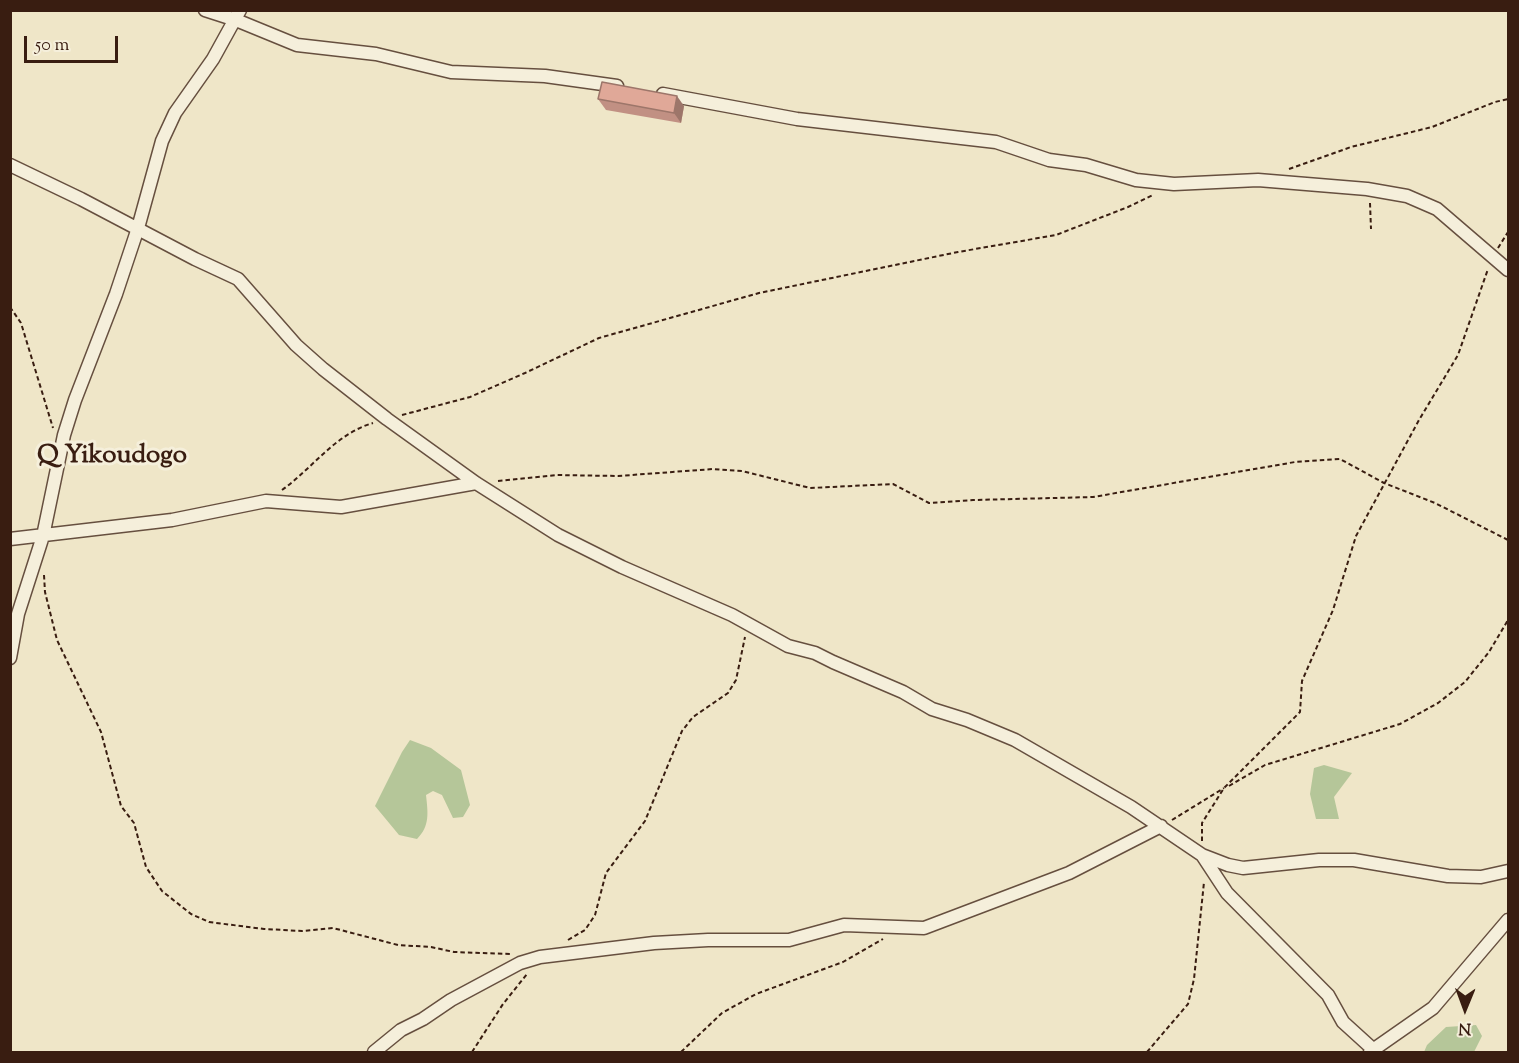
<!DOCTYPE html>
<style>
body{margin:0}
#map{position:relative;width:1519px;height:1063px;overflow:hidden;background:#efe6c8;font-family:"Sorts Mill Goudy",serif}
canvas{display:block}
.frame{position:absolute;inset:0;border:12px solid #391d11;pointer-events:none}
.north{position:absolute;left:1435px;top:979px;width:60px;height:60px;-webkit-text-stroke:4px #f5efdb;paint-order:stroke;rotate:181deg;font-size:16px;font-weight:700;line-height:24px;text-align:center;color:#391d11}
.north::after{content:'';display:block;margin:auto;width:21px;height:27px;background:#391d11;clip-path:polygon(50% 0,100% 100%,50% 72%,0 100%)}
.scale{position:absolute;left:24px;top:36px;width:94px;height:27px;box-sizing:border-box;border:3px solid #391d11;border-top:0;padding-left:8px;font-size:18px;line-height:21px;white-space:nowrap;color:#391d11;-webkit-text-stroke:4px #f5efdb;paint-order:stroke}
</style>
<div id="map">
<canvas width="1519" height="1063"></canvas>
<div class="frame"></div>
<div class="north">N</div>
<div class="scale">50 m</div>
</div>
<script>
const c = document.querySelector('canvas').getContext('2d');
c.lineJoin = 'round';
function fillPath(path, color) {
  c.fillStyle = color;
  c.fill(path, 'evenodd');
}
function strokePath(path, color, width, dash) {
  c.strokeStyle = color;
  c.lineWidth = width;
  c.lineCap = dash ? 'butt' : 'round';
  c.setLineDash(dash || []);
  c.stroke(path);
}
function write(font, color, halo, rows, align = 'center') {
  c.font = font + ' "Sorts Mill Goudy",serif';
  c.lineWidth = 6;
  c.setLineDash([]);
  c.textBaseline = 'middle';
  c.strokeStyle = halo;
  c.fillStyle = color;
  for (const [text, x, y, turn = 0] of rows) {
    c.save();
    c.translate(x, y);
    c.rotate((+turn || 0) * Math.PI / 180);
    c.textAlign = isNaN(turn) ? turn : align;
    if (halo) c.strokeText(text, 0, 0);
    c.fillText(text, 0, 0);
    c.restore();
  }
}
const green = new Path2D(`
 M 410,740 L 431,748 L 461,770 L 470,805 L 463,817 L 453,818 L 442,795 L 433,791 L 426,795 C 428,813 430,826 417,839 L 399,835 L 375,806 L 402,752 Z
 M 1324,765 L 1352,773 L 1334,797 L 1339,819 L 1316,819 L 1310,794 L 1314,768 Z
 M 1476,1025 L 1482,1036 L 1474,1052 L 1424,1052 L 1427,1045 L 1446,1027 Z`);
const path = new Path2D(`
 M 1289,169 L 1351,147 L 1432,127 L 1495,102 L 1508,99
 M 1370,203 L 1371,229
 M 1498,248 L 1508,232
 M 10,307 L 21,323 L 53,428
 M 402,415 L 470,397 L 525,373 L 599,338 L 759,293 L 958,252 L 1056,235 L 1128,207 L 1153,195
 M 498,481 L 557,475 L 618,476 L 713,469 L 742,471 L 810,488 L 893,484 L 929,503 L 973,500 L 1093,497 L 1295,462 L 1340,459 L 1384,483 L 1435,503 L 1508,540
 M 282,490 C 313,468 335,434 373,423
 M 44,575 L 45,592 L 57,640 L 101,732 L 121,806 L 134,823 L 146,867 L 162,891 L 191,914 L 209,922 L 264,929 L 302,931 L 333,928 L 398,945 L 431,947 L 454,952 L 510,954
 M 1229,786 L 1265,765 L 1400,724 L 1438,703 L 1465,682 L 1489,652 L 1508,620
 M 1172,820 L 1224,788
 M 1202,841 L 1202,823 L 1224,788 L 1300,712 L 1302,681 L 1333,610 L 1356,536 L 1419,420 L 1458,355 L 1488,269
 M 568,940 L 585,930 L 595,915 L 606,873 L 645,821 L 682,731 L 693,717 L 728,693 L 736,680 L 745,637
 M 472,1052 L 503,1004 L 527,974
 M 681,1052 L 722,1013 L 756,994 L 843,962 L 883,939
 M 1147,1052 L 1188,1004 L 1194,979 L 1204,882`);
const minor = new Path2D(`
 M 205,10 L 236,20 L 297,45 L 376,54 L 451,72 L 545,76 L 617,86
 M 663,94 L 797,119 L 996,142 L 1049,160 L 1086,165 L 1136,180 L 1174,184 L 1258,180 L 1367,189 L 1407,196 L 1437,209 L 1508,270
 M 10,165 L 81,199 L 195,259 L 238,279 L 296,345 L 323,369 L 387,419 L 476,483 L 558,535 L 622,567 L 732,615 L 788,646 L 815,653 L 833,662 L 903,692 L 932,709 L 967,720 L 1015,740 L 1131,807 L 1202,855 L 1228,865 L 1243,868 L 1319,860 L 1354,860 L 1448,876 L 1481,877 L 1508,871
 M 10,539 L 172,520 L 266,501 L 341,507 L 476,483
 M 10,658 L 18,614 L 43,536 L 64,435 L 75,400 L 116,294 L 138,228 L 162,141 L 175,113 L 213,59 L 240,10
 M 1202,855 L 1227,893 L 1328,995 L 1343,1022 L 1376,1052
 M 374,1052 L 401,1030 L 423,1019 L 451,1000 L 520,963 L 540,957 L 654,943 L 708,940 L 789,940 L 844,925 L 924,928 L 1069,873 L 1161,826
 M 1370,1052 L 1433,1008 L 1508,920`);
const wall = new Path2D(`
 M 598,99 L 684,106 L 681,123 L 606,110 Z`);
const shadedWall = new Path2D(`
 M 677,96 L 684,106 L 681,123 L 674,113 Z`);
const building = new Path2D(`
 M 602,82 L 677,96 L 674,113 L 598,99 Z`);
const quarterNames = [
 ["Q Yikoudogo",112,458]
];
fillPath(green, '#b5c699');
strokePath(minor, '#664f3f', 15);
strokePath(path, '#391d11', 2, [4.5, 3]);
strokePath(minor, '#f5efdb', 12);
fillPath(wall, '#c19083');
fillPath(shadedWall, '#9d766a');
fillPath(building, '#e0a898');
strokePath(building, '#9d766a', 1.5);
write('bold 26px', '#391d11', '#f5efdb', quarterNames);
</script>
